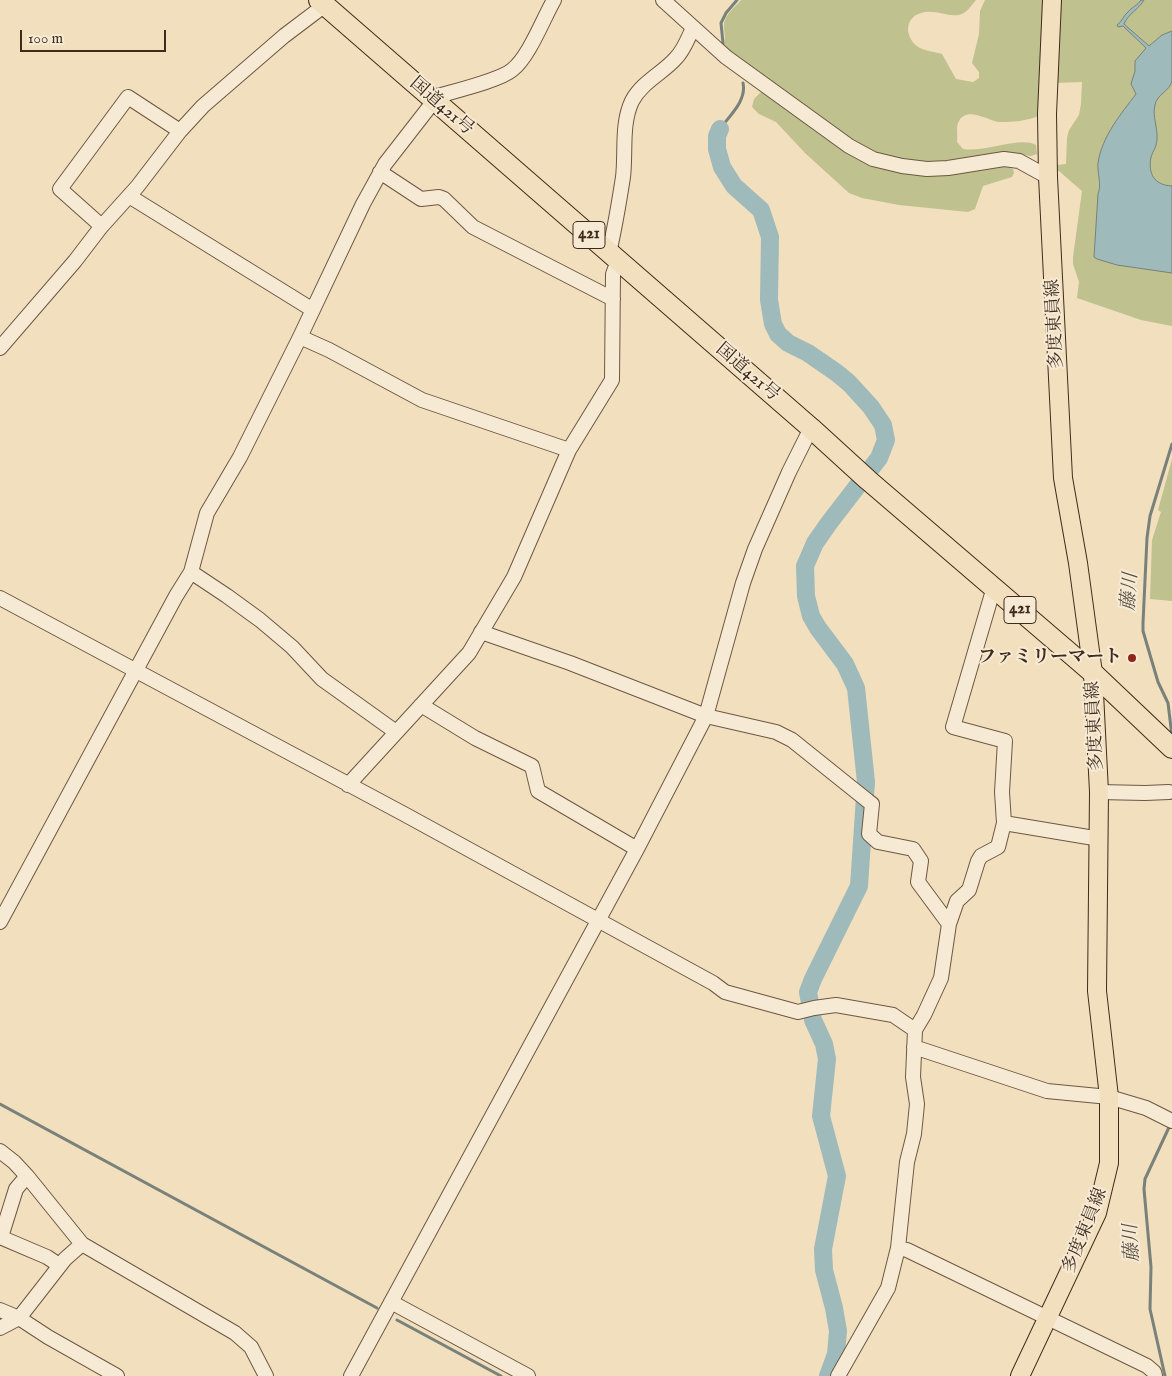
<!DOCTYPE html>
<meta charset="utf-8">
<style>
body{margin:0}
#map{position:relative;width:1172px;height:1376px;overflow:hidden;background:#f2dfbe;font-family:"IM FELL English",serif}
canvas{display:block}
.scale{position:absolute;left:20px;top:30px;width:146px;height:22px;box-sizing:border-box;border:2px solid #3f2b1a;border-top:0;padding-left:6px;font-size:15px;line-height:18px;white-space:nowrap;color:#3f2b1a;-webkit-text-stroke:4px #f7ead5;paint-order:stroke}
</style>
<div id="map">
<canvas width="1172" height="1376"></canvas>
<div class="scale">100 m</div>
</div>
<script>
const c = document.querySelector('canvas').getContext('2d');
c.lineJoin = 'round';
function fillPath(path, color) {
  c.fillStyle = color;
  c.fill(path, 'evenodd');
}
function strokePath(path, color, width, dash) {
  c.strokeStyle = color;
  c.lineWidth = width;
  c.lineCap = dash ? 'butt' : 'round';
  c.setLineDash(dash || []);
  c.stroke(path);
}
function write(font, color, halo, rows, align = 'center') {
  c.font = font + ' "IM FELL English","Noto Serif JP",serif';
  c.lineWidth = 4;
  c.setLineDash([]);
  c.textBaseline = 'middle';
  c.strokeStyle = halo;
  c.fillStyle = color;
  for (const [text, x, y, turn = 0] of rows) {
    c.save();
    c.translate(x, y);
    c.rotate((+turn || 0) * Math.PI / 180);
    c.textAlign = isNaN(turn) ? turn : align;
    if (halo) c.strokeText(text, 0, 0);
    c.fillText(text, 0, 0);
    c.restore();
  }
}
const green = new Path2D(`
 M 741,0 L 976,0 C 971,6 967,13 959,15 C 947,17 934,9 921,13 C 903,18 905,40 920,48 C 926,51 936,52 942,54 L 956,79 L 973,82 L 979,78 L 979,72 L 972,63 L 979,34 L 980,11 L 985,0 L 1045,0 L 1040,112 L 1038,116 C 1027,121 1012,122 1000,122 C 989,122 966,104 958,123 C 956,128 958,135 957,142 L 963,149 C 984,153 1020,136 1036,145 L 1037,154 L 1031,156 L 1009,153 L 939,163 L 920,163 L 881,156 L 842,135 L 722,48 C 728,39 723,32 724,23 C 726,14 735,7 741,0 Z
 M 1058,0 L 1172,0 L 1172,326 L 1141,320 L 1077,298 L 1079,282 L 1073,264 L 1073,257 L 1082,191 L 1059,171 L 1056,171 L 1057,165 L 1066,164 L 1067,138 L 1069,130 L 1079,115 L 1081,104 L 1082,82 L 1055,83 Z
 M 762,91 L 894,171 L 918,175 L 961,171 L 1000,165 L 1013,169 L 1014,173 L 1012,177 L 983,186 L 975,209 L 968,212 L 899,205 L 862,198 L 849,193 L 805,153 L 776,122 L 759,114 L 752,107 L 754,99 Z
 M 1172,459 L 1172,601 L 1150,599 L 1152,540 L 1161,512 L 1158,510 Z`);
const water = new Path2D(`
 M 1141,0 L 1144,0 C 1138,10 1128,14 1124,24 L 1149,46 L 1162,35 L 1172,31 C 1172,46 1172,66 1172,81 C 1170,91 1157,94 1155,105 C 1152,116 1158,128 1157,139 C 1157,146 1153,151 1151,157 C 1148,174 1154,185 1172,186 L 1172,273 L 1117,265 L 1097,259 L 1094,257 L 1098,194 C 1102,184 1097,173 1098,163 C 1102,136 1121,114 1136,94 L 1131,84 L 1135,71 L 1135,61 L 1146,48 L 1123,26 L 1118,27 L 1117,25 C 1122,22 1123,16 1128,12 C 1132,7 1137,6 1141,0 Z`);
const stream = new Path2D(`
 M 723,43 L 721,23 L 726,13 L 737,0
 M 720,129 C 729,116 747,101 743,83
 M 1172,736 L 1168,703 L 1158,682 L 1143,631 L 1143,623 L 1147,538 L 1150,516 L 1172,444
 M 0,1104 L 377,1308
 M 397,1320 L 501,1376
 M 1165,1376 L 1150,1309 L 1151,1267 L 1144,1189 L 1145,1179 L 1171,1123`);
const river = new Path2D(`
 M 720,129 L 717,136 L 717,149 L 722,167 L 734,186 L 761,210 L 770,237 L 769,300 L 773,324 L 778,334 L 788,343 L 808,353 L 837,373 L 849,383 L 871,407 L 883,425 L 886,440 L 879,458 L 829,523 L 815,543 L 805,566 L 806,596 L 811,616 L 818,628 L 845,664 L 856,688 L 866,782 L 859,886 L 813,979 L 808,992 L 813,1020 L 824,1044 L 827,1059 L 821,1116 L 837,1176 L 823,1249 L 824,1270 L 834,1308 L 838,1331 L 836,1354 L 828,1376`);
const minor = new Path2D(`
 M 663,0 L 726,57 L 849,146 L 873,159 L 902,166 L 927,169 L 948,168 L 1004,159 L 1019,161 L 1048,177
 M 431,98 C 450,92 499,81 512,70 C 529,57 543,19 554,0
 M 380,172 L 421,199 L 439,197 L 444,199 L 473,227 L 613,299
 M 129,196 L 313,310
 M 101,227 L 97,222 L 60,189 L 128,97 L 180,131
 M 609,253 C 615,227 619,203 623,177 C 626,153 621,124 632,101 C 642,82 663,73 676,58 C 684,50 688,38 693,28
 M 300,337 L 329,350 L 422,400 L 569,450
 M 0,348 L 75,261 L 101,227 L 137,187 L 180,131 L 203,106 L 284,36 L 325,5
 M 191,572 L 227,596 L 260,620 L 292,647 L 322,679 L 396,732
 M 994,587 L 953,727 L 1005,741 L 1002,792 L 1004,823
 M 0,598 L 404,814 L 713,983 L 725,992 L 798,1012 L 814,1008 L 836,1005 L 893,1015 L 915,1030 L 913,1077 L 917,1104 L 914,1134 L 907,1162 L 898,1248 L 907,1250 L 1147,1366 L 1154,1372 L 1155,1376
 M 481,632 L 570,663 L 706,716 L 776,732 L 792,740 L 868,801 L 872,804 L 869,834 L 878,842 L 913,849 L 921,861 L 918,882 L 949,924 L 941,978 L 924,1015 L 915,1030
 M 421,705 L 475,738 L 532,766 L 538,791 L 637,849
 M 348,785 L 469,653 L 514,577 L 569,450 L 612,380 L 613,274 L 618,261
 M 1099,792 L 1145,793 L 1169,792
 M 0,922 L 176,596 L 191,572 L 207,513 L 240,457 L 300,337 L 363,204 L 385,164 L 434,101
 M 949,924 L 957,901 L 969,890 L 978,861 L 981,856 L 998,847 L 1004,823 L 1100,839
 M 914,1047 L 1047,1091 L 1109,1097 L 1146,1108 L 1172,1121
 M 0,1151 L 14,1162 L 27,1176 L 82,1244 L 235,1333 L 251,1347 L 266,1376
 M 0,1237 L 47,1257 L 59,1265
 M 1,1237 L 16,1189 L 27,1176
 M 391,1302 L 528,1376
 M 0,1310 L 19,1318 L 48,1337 L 117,1376
 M 0,1328 L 19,1318 L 65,1259 L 82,1244
 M 351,1376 L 637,849 L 706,716 L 743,583 L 755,549 L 789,472 L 811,428
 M 838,1376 L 888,1288 L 898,1248`);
const major = new Path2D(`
 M 1020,1376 L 1097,1213 L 1109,1163 L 1109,1097 L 1097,991 L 1099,792 L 1093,673 L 1078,563 L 1063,478 L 1048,177 L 1047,114 L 1052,0`);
const highway = new Path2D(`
 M 319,0 L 811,428 L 868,480 L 1093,673 L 1172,748`);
const markers = [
 [1132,658,5,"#8f2418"]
];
const shields = [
 [589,235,32],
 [1020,610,32]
];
const shieldNames = [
 ["421",589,235],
 ["421",1020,610]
];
const streetNames = [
 ["国道421号",441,107,41],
 ["多度東員線",1056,324,-93],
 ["国道421号",747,373,41],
 ["多度東員線",1096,726,-93],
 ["多度東員線",1086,1231,-68]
];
const poiNames = [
 ["ファミリーマート",1122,658]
];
const waterNames = [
 ["藤川",1131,592,-86],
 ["藤川",1133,1243,-93]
];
fillPath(green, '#bfc18e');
fillPath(water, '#9ebaba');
strokePath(water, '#78817a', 1);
strokePath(stream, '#78817a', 3);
strokePath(river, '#9ebaba', 18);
strokePath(minor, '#6c5843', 16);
strokePath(major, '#3f2b1a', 20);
strokePath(highway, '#3f2b1a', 22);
strokePath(minor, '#f7ead5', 14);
strokePath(major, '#f2dfbe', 18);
strokePath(highway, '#f2dfbe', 20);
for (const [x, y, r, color] of markers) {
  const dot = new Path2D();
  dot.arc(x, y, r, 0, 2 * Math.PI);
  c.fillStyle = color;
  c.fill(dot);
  strokePath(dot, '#f7ead5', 2);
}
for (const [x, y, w] of shields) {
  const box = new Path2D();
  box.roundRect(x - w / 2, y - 13.5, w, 27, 4);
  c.fillStyle = '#f7ead5';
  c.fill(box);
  strokePath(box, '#3f2b1a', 1);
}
write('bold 16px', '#3f2b1a', null, shieldNames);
write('18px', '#3f2b1a', '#f7ead5', streetNames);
write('bold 18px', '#3f2b1a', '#f7ead5', poiNames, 'right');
write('italic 19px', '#574f42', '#f7ead5', waterNames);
</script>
